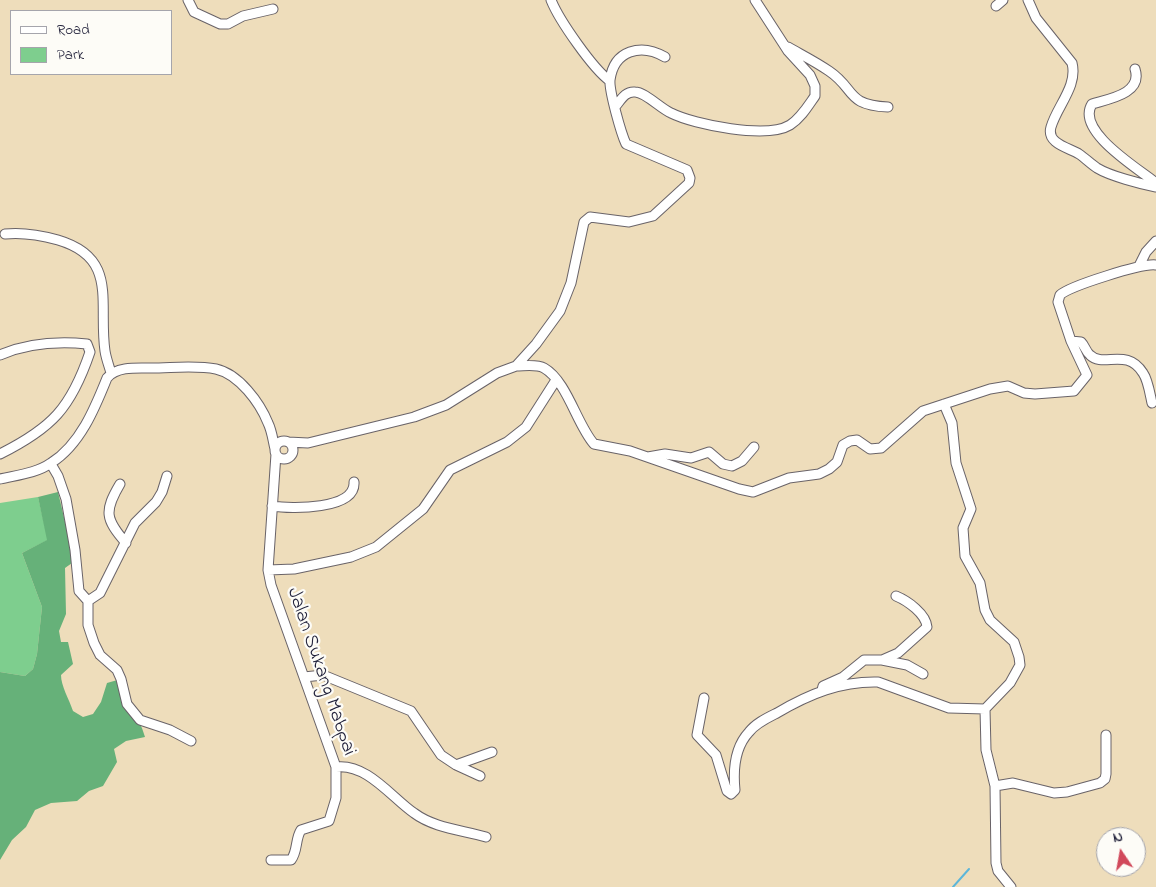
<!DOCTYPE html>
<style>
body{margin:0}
#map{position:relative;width:1156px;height:887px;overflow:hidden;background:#edb;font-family:"Indie Flower",sans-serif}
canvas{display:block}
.legend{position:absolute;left:10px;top:10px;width:162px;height:65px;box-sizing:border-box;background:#fdfcf7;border:1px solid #a5a5ac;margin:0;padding:6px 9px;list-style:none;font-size:15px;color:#22223b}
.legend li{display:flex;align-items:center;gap:10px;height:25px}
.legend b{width:25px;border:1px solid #a5a5ac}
.north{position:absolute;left:1096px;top:827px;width:50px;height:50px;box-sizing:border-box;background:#fdfcf7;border:1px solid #a5a5ac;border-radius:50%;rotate:348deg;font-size:14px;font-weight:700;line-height:20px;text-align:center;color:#22223b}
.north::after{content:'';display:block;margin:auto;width:18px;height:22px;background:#d1495b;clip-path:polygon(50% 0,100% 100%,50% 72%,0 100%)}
</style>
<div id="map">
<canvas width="1156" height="887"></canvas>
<ul class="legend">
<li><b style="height:6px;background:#fff"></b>Road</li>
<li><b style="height:14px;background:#7ece8e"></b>Park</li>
</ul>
<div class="north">N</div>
</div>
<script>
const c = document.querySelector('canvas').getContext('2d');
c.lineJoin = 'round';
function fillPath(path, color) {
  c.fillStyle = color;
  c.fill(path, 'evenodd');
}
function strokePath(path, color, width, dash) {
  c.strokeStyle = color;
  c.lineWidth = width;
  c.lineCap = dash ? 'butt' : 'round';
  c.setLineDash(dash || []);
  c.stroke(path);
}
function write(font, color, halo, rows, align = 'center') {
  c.font = font + ' "Indie Flower",sans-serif';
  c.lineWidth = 4.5;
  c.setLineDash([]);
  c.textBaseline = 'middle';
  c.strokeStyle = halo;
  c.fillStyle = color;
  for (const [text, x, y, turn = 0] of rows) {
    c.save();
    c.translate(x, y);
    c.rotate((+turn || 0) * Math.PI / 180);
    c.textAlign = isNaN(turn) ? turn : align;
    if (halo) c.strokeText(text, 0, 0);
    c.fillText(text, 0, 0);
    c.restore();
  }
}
const green = new Path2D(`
 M 38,497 L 48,540 L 22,553 L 42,607 L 37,654 L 33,669 L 25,676 L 0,672 L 0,503 Z`);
const forest = new Path2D(`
 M 58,492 L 67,530 L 72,563 L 65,568 L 66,614 L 59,631 L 61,642 L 68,642 L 73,664 L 61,675 C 61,686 69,699 73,711 L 83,717 L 93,714 L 101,702 L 107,683 L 121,679 C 126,700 139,716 145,737 L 126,741 L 114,749 L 117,762 L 103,786 L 89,791 L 77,801 L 51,803 L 35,810 L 26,827 L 12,840 L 0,860 L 0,672 L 25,676 L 33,669 L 37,654 L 42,607 L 22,553 L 47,540 L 38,497 Z`);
const stream = new Path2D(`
 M 953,887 L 969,869`);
const minor = new Path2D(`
 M 188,0 L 194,12 L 220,24 L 228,24 L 243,16 L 273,9
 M 551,0 C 559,20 593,69 610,81
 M 1028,0 L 1036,18 L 1072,63 C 1078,86 1057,106 1051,127 C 1046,144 1070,148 1079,154 C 1085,158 1091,164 1097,168 C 1110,176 1141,184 1156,187
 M 996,6 L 1003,0
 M 788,47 C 802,55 816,62 829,71 C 856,89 845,105 888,107
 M 1135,69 C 1143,94 1108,99 1092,104 C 1075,131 1139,169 1156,183
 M 615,107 C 621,100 625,91 635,92 C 645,92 660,108 671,113 C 695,125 767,139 790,125 C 801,118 808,106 815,96 L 815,86 L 810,75 L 788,51 L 755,0
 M 5,234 C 23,232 40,235 58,240 C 119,258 98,303 105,351 C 106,358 109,366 111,373
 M 1139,266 L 1146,252 L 1156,241
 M 0,355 C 28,343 56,341 87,344 L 90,352 C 71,408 52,428 0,454
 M 516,366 C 525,366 537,364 544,368 C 567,381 577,425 594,444 L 630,451 L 739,489 L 753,492 L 789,478 L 819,474 L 829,469 L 837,462 L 843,445 L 850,441 L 857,440 L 870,449 L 881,448 L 923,411 L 990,389 L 1008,386 L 1024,393 L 1035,394 L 1074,391 L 1087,375 L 1071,341
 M 1152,403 C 1150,394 1148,380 1143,373 C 1127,347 1103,368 1090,355 C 1086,352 1085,346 1081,342 L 1071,341 L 1058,302 L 1060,295 C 1070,286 1142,263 1156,265
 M 944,404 L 952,423 L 956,463 L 971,509 L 963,528 L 965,556 L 980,583 L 985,610 L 990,620 L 1014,642 L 1019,657 L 1020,665 L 1010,683 L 985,709 L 986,750 L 995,786 L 996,863 L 998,871 L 1011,887
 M275 450a9 9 0 1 1 18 0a9 9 0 1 1-18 0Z
 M 288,442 L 308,443 L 414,417 L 446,405 L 497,373 L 516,366 L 536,344 L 560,311 L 571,283 L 584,222 L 590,217 L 629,222 L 653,216 L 689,183 L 690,178 L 687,170 L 626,144 C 621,133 609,91 610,80 C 614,50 641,43 665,57
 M 648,457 L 665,454 L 691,458 L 709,452 L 723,464 L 732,466 L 742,461 L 754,447
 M 51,464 L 58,476 L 66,499 L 75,550 L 79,591 L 88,601 L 88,625 L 94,643 L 100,655 L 117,670 L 121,679 L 127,704 L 140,720 L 170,730 L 191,741
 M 0,479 C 17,475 37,473 51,463 C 80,445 95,408 107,378 C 117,366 138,368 151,368 C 172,368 196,365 216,369 C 239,374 260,403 268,423 C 272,431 273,441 275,449
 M 120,484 C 104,511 105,519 126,543
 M 272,506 C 291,509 356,510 354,482
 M 268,570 L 294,569 L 351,557 L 376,547 L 423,509 L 450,470 L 507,442 L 526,427 L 556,380
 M 896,596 C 908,601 926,614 927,627 L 898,653 L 882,660 L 907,665 L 923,674
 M 88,601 L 100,593 L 135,523 L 156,502 L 162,492 L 167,476
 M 304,677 L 323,675 L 411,711 L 441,755 L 456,765 L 480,776
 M 822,690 L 823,686 L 843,677 L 864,660 L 882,660
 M 704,698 L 697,735 L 716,755 L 727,791 L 731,794 L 735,790 C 733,770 734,748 749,732 C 756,723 767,718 777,713 C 809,694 841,681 878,682 L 949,708 L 985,709
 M 456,765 L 492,752
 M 336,767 C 367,763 392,798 414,813 C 434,828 462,830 486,837
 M 995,786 L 1013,783 L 1054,793 L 1067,792 L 1100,783 L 1105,779 L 1106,774 L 1106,735
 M 271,860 L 291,860 C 298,851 295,839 301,830 L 329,821 L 336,798 L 336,767 L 271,585 L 268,570 L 276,454`);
const streetNames = [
 ["Jalan Sukang Mabpai",320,672,71]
];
fillPath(green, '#7ece8e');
fillPath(forest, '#66b179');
strokePath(stream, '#5cb6d9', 2);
strokePath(minor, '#696368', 11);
strokePath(minor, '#fff', 9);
write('20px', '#22223b', '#fdfcf7', streetNames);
</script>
